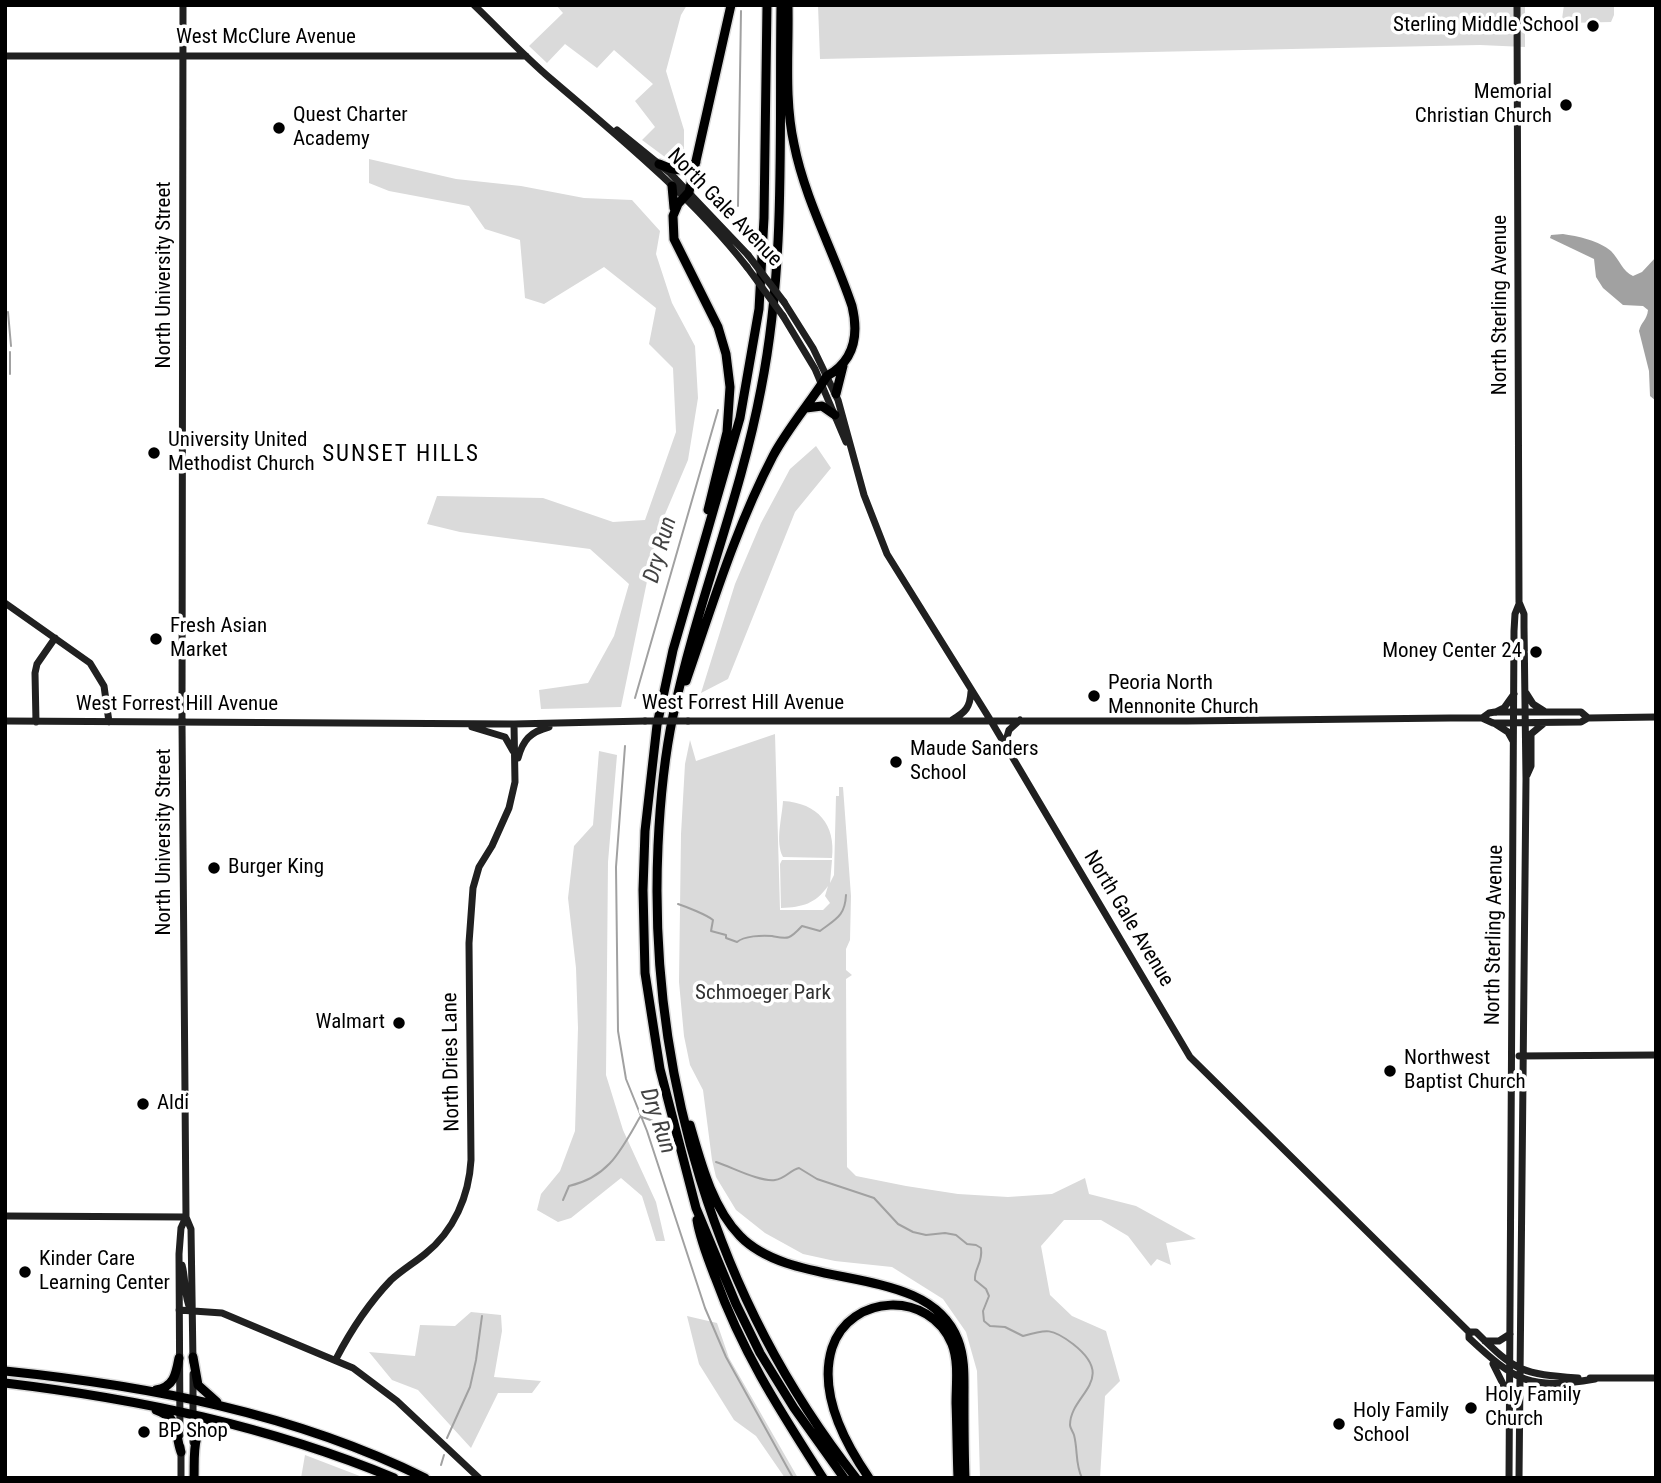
<!DOCTYPE html>
<style>
body{margin:0}
#map{position:relative;width:1661px;height:1483px;overflow:hidden;background:#fff;font-family:"Roboto Condensed",sans-serif}
canvas{display:block}
.frame{position:absolute;inset:0;border:7px solid #000;pointer-events:none}
</style>
<div id="map">
<canvas width="1661" height="1483"></canvas>
<div class="frame"></div>
</div>
<script>
const c = document.querySelector('canvas').getContext('2d');
c.lineJoin = 'round';
function fillPath(path, color) {
  c.fillStyle = color;
  c.fill(path, 'evenodd');
}
function strokePath(path, color, width, dash) {
  c.strokeStyle = color;
  c.lineWidth = width;
  c.lineCap = dash ? 'butt' : 'round';
  c.setLineDash(dash || []);
  c.stroke(path);
}
function write(font, color, halo, rows, align = 'center') {
  c.font = font + ' "Roboto Condensed",sans-serif';
  c.lineWidth = 7;
  c.setLineDash([]);
  c.textBaseline = 'middle';
  c.strokeStyle = halo;
  c.fillStyle = color;
  for (const [text, x, y, turn = 0] of rows) {
    c.save();
    c.translate(x, y);
    c.rotate((+turn || 0) * Math.PI / 180);
    c.textAlign = isNaN(turn) ? turn : align;
    if (halo) c.strokeText(text, 0, 0);
    c.fillText(text, 0, 0);
    c.restore();
  }
}
const green = new Path2D(`
 M 556,5 L 687,5 L 681,15 L 666,71 L 684,130 L 684,160 L 673,163 L 642,140 L 655,127 L 635,101 L 653,84 L 614,50 L 597,68 L 565,44 L 547,63 L 529,46 L 563,13 Z
 M 818,5 L 1525,5 L 1525,47 L 1480,45 L 820,59 Z
 M 1564,5 L 1614,5 L 1614,15 L 1611,22 L 1567,23 L 1562,19 Z
 M 369,159 L 456,179 L 521,186 L 584,198 L 632,200 L 660,231 L 656,254 L 672,303 L 695,346 L 698,398 L 688,460 L 657,533 L 621,707 L 541,709 L 539,690 L 588,683 L 614,636 L 629,584 L 590,549 L 460,532 L 427,524 L 437,496 L 543,498 L 613,522 L 645,520 L 676,432 L 673,368 L 649,344 L 656,308 L 604,267 L 544,304 L 525,298 L 520,240 L 485,229 L 469,206 L 389,191 L 369,183 Z
 M 816,446 L 831,468 L 795,512 L 728,679 L 701,693 L 735,584 L 761,523 L 790,469 Z
 M 775,734 L 780,910 L 823,910 L 830,903 L 825,896 L 828,886 C 815,904 803,907 781,908 L 780,864 L 782,860 L 832,860 L 830,883 L 834,875 L 836,796 L 839,796 L 839,787 L 843,787 L 851,896 L 850,940 L 846,949 L 846,970 L 852,975 L 846,979 L 847,1167 L 856,1176 L 906,1186 L 958,1194 L 1008,1197 L 1052,1194 L 1085,1178 L 1089,1194 L 1136,1206 L 1196,1239 L 1166,1243 L 1171,1265 L 1157,1259 L 1151,1266 L 1128,1236 L 1101,1220 L 1064,1220 L 1041,1246 L 1050,1295 L 1072,1316 L 1106,1331 L 1120,1381 L 1105,1396 L 1100,1478 L 980,1478 L 977,1371 L 966,1332 L 943,1299 L 892,1267 L 835,1261 L 803,1254 L 765,1233 L 736,1210 L 716,1177 L 712,1160 L 703,1090 L 690,1065 L 684,1036 L 679,982 L 681,834 L 685,764 L 690,740 L 696,761 Z
 M 599,751 L 617,755 L 608,862 L 606,1075 L 623,1130 L 656,1202 L 665,1241 L 656,1241 L 642,1196 L 621,1178 L 571,1218 L 558,1222 L 537,1210 L 541,1194 L 560,1171 L 575,1131 L 578,1028 L 576,968 L 568,898 L 574,846 L 593,825 Z
 M 783,801 C 818,803 836,825 832,858 L 783,857 C 775,842 782,818 783,801 Z
 M 471,1312 L 501,1315 L 502,1331 L 494,1377 L 541,1381 L 532,1393 L 498,1393 L 471,1448 L 418,1390 L 392,1380 L 369,1352 L 415,1356 L 420,1325 L 455,1326 Z
 M 687,1316 L 717,1323 L 729,1358 L 798,1478 L 785,1478 L 756,1436 L 734,1420 L 699,1364 Z
 M 305,1455 L 365,1478 L 301,1478 Z`);
const water = new Path2D(`
 M 1563,234 C 1577,236 1600,241 1611,251 C 1619,259 1623,272 1633,276 L 1642,272 L 1656,257 L 1656,401 L 1650,396 L 1649,371 L 1639,331 C 1641,322 1647,320 1648,310 L 1643,306 L 1623,305 L 1603,288 L 1596,277 L 1594,259 L 1550,238 L 1551,235 Z`);
const stream = new Path2D(`
 M 738,206 L 741,11
 M 8,312 L 11,346
 M 10,374 L 10,352
 M 635,698 L 718,410
 M 625,746 L 616,867 L 618,1031 L 626,1079 L 647,1131 L 705,1308 L 726,1357 L 793,1478
 M 678,904 C 687,907 707,915 713,920 L 711,931 L 726,935 L 726,938 L 737,942 C 744,936 762,935 772,936 C 788,939 789,940 802,926 L 820,931 C 836,919 845,916 846,895
 M 642,1117 L 656,1122
 M 716,1162 C 732,1167 759,1182 775,1180 C 785,1179 790,1170 799,1168 L 817,1179 L 874,1198 L 898,1224 L 913,1232 L 926,1235 L 945,1233 L 956,1235 L 967,1244 L 976,1245 L 981,1248 C 983,1264 974,1268 975,1280 L 986,1289 L 989,1296 L 983,1311 L 984,1321 L 990,1326 L 1005,1327 L 1023,1336 C 1047,1329 1052,1328 1073,1344 C 1119,1380 1070,1394 1070,1425 C 1070,1428 1073,1432 1074,1435 C 1078,1450 1075,1464 1082,1478
 M 563,1200 L 569,1186 C 609,1177 621,1150 640,1117
 M 447,1438 L 470,1387 L 476,1360 L 482,1316
 M 441,1465 L 444,1455`);
const secondary = new Path2D(`
 M 474,5 C 500,30 524,56 551,79 C 620,138 691,196 747,267
 M 1517,5 L 1519,602 L 1524,614 L 1524,627 L 1526,779 L 1519,1478
 M 5,56 L 526,56
 M 617,130 L 670,173 L 748,255
 M 784,302 L 813,348 L 838,400 L 864,495 L 887,554 L 991,721 L 1190,1057 L 1469,1332 L 1469,1338 C 1516,1382 1530,1390 1595,1379
 M 783,316 L 815,369 L 846,442
 M 5,603 L 90,663 L 104,686 L 109,722
 M 1526,693 L 1533,704 L 1544,711
 M 1496,712 L 1504,708 L 1514,694
 M 1482,718 L 1489,713 L 1495,712 L 1581,712 L 1588,718
 M 952,720 C 966,712 970,707 971,692
 M 5,721 L 514,724 L 645,721
 M 688,721 L 1187,721 L 1450,718 L 1482,718 L 1493,723 L 1581,722 L 1588,718 L 1656,717
 M 36,722 L 35,673 L 37,664 L 55,638
 M 1494,723 L 1508,732 L 1513,741
 M 472,727 L 505,737 L 513,751
 M 1005,744 L 1009,730 L 1020,720
 M 518,758 C 523,740 530,732 549,727
 M 1527,775 L 1531,766 L 1531,734 L 1543,724
 M 1519,1056 L 1656,1055
 M 5,1216 L 186,1217
 M 186,1217 L 191,1229 L 193,1362
 M 182,1265 C 186,1279 184,1297 190,1308
 M 179,1310 L 222,1313 L 353,1368 L 397,1401 L 479,1478
 M 1469,1332 L 1476,1332 C 1516,1372 1522,1374 1578,1378
 M 1485,1341 L 1499,1341 L 1510,1334
 M 336,1359 C 351,1330 368,1304 391,1280 C 402,1270 414,1263 425,1254 C 454,1231 469,1196 471,1160 L 469,943 L 473,888 L 479,867 L 492,846 L 509,808 L 515,782 L 514,724
 M 1493,1364 L 1508,1394
 M 193,1374 L 193,1442
 M 1590,1378 L 1656,1378
 M 180,1435 L 179,1254 L 181,1228 L 186,1217 L 182,722 L 183,5
 M 181,1447 L 181,1478
 M 1509,1478 L 1514,631 L 1515,614 L 1519,604`);
const highway = new Path2D(`
 M 767,5 L 764,218 L 759,309 L 740,418 L 673,650 L 657,725 L 645,831 L 643,890 L 645,973 L 660,1069 L 696,1208 L 736,1304 L 760,1353 L 794,1408 L 844,1478
 M 781,5 C 779,133 786,263 761,389 C 740,500 696,605 673,716 C 664,758 660,802 658,846 C 648,1072 715,1299 856,1478
 M 659,164 C 673,170 684,174 696,162
 M 672,186 L 674,208
 M 836,394 L 843,366
 M 806,408 L 822,406 L 835,415
 M 708,510 L 727,432 L 730,387 L 726,354 L 718,327 L 674,239 L 673,216 L 678,204 L 689,192 L 731,5
 M 686,681 C 712,606 736,527 773,456 C 788,428 810,403 827,376 C 854,361 859,335 852,306 C 834,252 805,200 794,144 C 784,99 789,51 788,5
 M 690,1125 C 701,1163 712,1207 740,1236 C 795,1293 928,1261 958,1340 C 965,1358 964,1378 964,1398 C 964,1424 964,1451 965,1478
 M 697,1220 C 700,1239 708,1259 715,1277 C 743,1354 779,1409 823,1478
 M 193,1357 L 198,1385 L 217,1402
 M 5,1371 C 150,1386 293,1413 425,1478
 M 5,1383 C 139,1399 269,1426 394,1478
 M 156,1390 C 174,1387 176,1374 179,1358
 M 156,1410 C 181,1419 174,1432 181,1452
 M 194,1478 C 195,1458 190,1424 215,1421
 M 869,1478 C 844,1442 818,1393 832,1348 C 850,1293 930,1290 952,1344 C 959,1362 956,1384 956,1403 C 957,1428 957,1453 958,1478`);
const secondaryBridge = new Path2D(`
 M 748,255 L 784,302
 M 747,267 L 783,316
 M 645,721 L 688,721`);
const markers = [
 [1593,26,7,"#000"],
 [1566,105,7,"#000"],
 [279,128,7,"#000"],
 [154,453,7,"#000"],
 [156,639,7,"#000"],
 [1536,652,7,"#000"],
 [1094,696,7,"#000"],
 [896,762,7,"#000"],
 [214,868,7,"#000"],
 [399,1023,7,"#000"],
 [1390,1071,7,"#000"],
 [143,1104,7,"#000"],
 [25,1272,7,"#000"],
 [1471,1408,7,"#000"],
 [1339,1424,7,"#000"],
 [144,1432,7,"#000"]
];
const poiNames = [
 ["Sterling Middle School",1579,26,"right"],
 ["Memorial",1552,93,"right"],
 ["Christian Church",1552,117,"right"],
 ["Quest Charter",293,116],
 ["Academy",293,140],
 ["University United",168,441],
 ["Methodist Church",168,465],
 ["Fresh Asian",170,627],
 ["Market",170,651],
 ["Money Center 24",1522,652,"right"],
 ["Peoria North",1108,684],
 ["Mennonite Church",1108,708],
 ["Maude Sanders",910,750],
 ["School",910,774],
 ["Burger King",228,868],
 ["Walmart",385,1023,"right"],
 ["Northwest",1404,1059],
 ["Baptist Church",1404,1083],
 ["Aldi",157,1104],
 ["Kinder Care",39,1260],
 ["Learning Center",39,1284],
 ["Holy Family",1485,1396],
 ["Church",1485,1420],
 ["Holy Family",1353,1412],
 ["School",1353,1436],
 ["BP Shop",158,1432]
];
const streetNames = [
 ["West McClure Avenue",266,38],
 ["North Gale Avenue",724,208,46],
 ["North University Street",165,275,-90],
 ["North Sterling Avenue",1501,305,-90],
 ["West Forrest Hill Avenue",743,704],
 ["West Forrest Hill Avenue",177,705],
 ["North University Street",165,842,-90],
 ["North Gale Avenue",1128,919,59],
 ["North Sterling Avenue",1495,935,-89],
 ["North Dries Lane",452,1062,-91]
];
const parkNames = [
 ["Schmoeger Park",763,994]
];
const neighbourhoodNames = [
 ["SUNSET HILLS",401,455]
];
const waterNames = [
 ["Dry Run",661,550,-74],
 ["Dry Run",657,1121,71]
];
fillPath(green, '#dadada');
fillPath(water, '#a1a1a1');
strokePath(stream, '#a1a1a1', 2);
strokePath(highway, '#dbdbdb', 12);
strokePath(secondary, '#202020', 7);
strokePath(highway, '#000', 9);
strokePath(secondaryBridge, '#202020', 7);
for (const [x, y, r, color] of markers) {
  const dot = new Path2D();
  dot.arc(x, y, r, 0, 2 * Math.PI);
  c.fillStyle = color;
  c.fill(dot);
  strokePath(dot, '#fff', 2.5);
}
write('21px', '#000', '#fff', poiNames, 'left');
write('21px', '#000', '#fff', streetNames);
write('21px', '#313131', '#fff', parkNames);
c.letterSpacing = '2px';
write('23px', '#000', '#fff', neighbourhoodNames);
c.letterSpacing = '0px';
write('italic 23px', '#424242', '#fff', waterNames);
</script>
